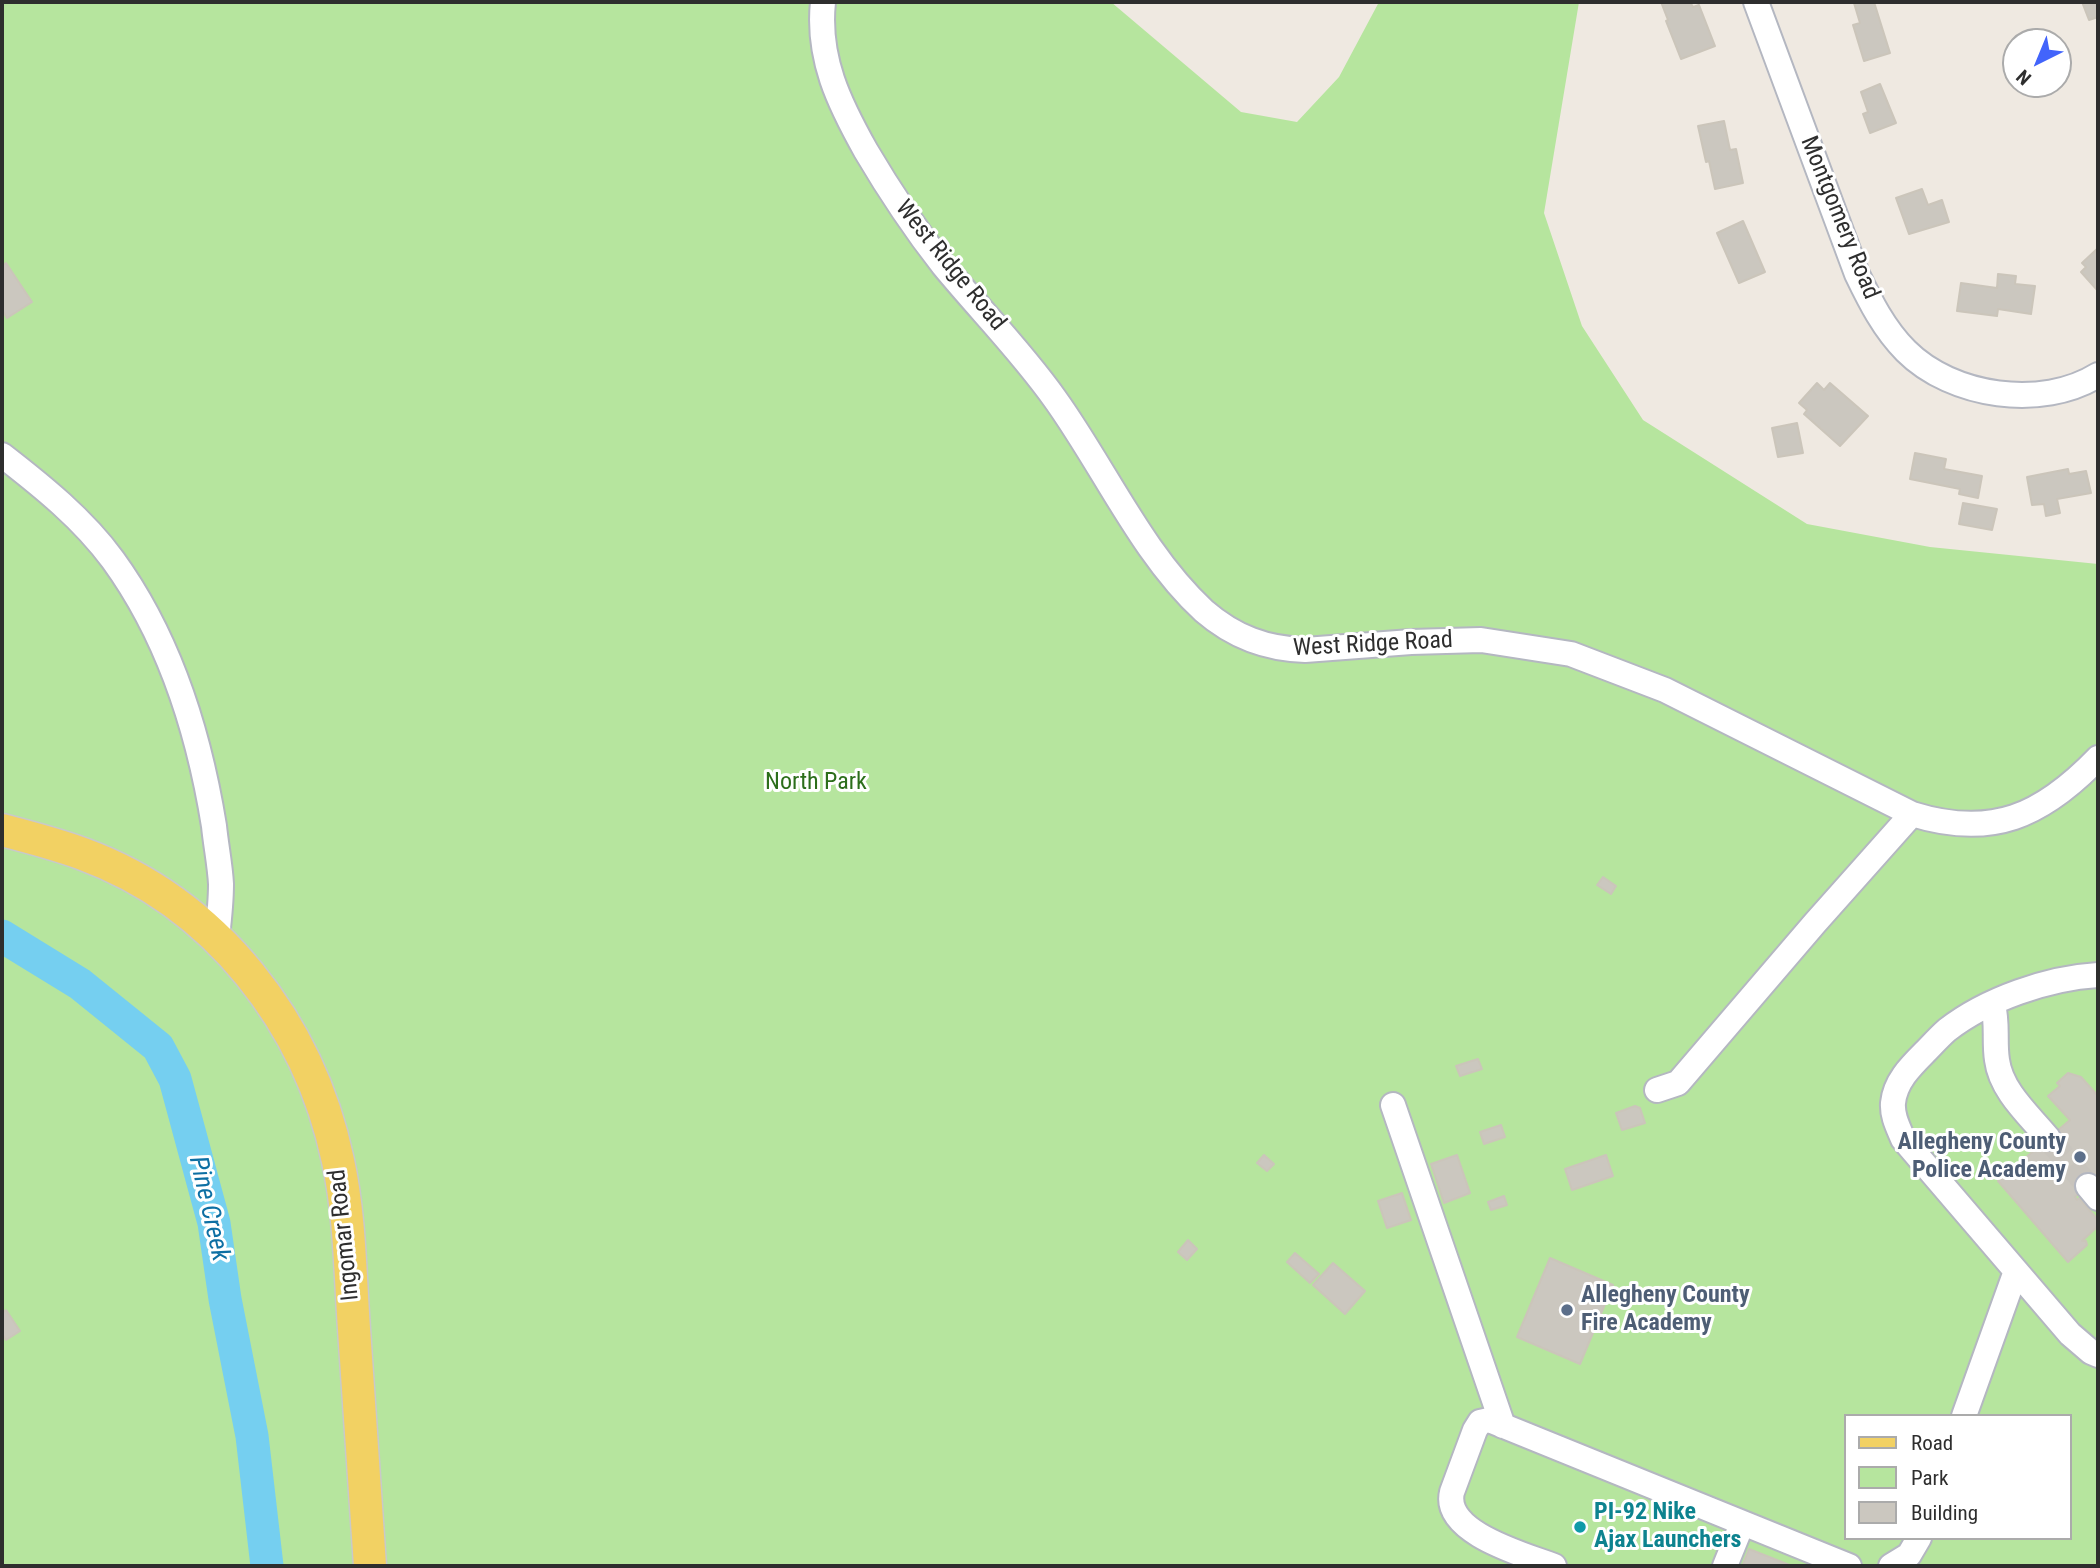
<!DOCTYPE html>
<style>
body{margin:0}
#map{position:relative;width:2100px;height:1568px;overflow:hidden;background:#efe9e1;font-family:"Roboto Condensed",sans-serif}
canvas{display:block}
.frame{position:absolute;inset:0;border:4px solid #2e2e2e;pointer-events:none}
.legend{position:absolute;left:1844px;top:1414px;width:228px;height:126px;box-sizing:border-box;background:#fff;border:2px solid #ababab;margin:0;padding:9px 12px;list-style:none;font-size:21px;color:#2e2e2e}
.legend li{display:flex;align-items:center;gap:14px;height:35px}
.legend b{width:35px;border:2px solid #ababab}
.north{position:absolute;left:2002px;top:28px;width:70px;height:70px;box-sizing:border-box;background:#fff;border:2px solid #ababab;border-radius:50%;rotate:223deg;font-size:19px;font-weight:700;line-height:28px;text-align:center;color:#2e2e2e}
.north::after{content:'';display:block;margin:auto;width:24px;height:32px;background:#4264fb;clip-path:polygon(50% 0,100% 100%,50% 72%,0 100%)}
</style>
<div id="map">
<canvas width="2100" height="1568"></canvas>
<div class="frame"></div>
<ul class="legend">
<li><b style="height:9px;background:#f2d163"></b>Road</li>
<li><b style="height:19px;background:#b6e59e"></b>Park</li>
<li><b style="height:19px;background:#cbc7bf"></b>Building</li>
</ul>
<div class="north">N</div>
</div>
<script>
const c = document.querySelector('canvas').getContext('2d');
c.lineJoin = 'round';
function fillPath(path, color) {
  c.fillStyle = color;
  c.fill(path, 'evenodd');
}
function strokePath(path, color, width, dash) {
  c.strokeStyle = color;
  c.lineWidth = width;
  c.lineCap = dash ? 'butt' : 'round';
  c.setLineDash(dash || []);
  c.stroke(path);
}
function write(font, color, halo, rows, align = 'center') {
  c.font = font + ' "Roboto Condensed",sans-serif';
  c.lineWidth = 6;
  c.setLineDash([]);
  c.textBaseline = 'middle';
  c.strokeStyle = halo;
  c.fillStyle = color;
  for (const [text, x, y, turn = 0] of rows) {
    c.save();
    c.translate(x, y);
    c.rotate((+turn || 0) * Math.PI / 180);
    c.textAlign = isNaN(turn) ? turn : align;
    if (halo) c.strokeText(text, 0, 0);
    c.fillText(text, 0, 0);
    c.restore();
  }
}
const green = new Path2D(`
 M 2,2 L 1111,2 L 1241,112 L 1297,122 L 1339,77 L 1379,2 L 1579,2 L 1544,213 L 1582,326 L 1643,420 L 1807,524 L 1930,547 L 2098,564 L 2098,1566 L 2,1566 ZM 1846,1416 L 2070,1416 L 2070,1538 L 1846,1538 Z`);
const river = new Path2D(`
 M 2,936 L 80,984 L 158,1047 L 175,1079 L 214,1223 L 225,1299 L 252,1436 L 267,1566`);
const building = new Path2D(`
 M 1661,2 L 1690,2 L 1693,7 L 1699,5 L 1715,46 L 1681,59 L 1666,21 L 1668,20 Z
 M 1859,2 L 1874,2 L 1890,53 L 1864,61 L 1853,25 L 1860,23 L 1854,3 Z
 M 2082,2 L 2098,2 L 2098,17 L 2089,20 Z
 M 1880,84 L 1896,123 L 1870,133 L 1863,114 L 1868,112 L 1861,92 Z
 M 1724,121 L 1730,150 L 1736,149 L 1743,183 L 1715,189 L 1709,161 L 1706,162 L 1698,126 Z
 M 1922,189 L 1928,205 L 1942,200 L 1949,222 L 1909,234 L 1896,198 Z
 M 1743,221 L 1765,272 L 1739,283 L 1717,233 Z
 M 2098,248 L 2098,291 L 2081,272 L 2086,267 L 2082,263 Z
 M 6,263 L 32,302 L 7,318 L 2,310 L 2,266 Z
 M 1998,274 L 2016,276 L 2015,284 L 2035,286 L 2031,314 L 1998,309 L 1997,316 L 1957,311 L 1961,283 L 1997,288 Z
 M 1817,383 L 1824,390 L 1830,383 L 1868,416 L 1840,446 L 1804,414 L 1807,410 L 1799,403 Z
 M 1797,423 L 1803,453 L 1778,457 L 1772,428 Z
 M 1915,453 L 1946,459 L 1944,469 L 1982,476 L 1978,498 L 1959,494 L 1960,489 L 1910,479 Z
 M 2068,469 L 2069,474 L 2086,471 L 2091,493 L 2057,499 L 2060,513 L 2046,516 L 2044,504 L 2032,505 L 2027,477 Z
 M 1963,503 L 1997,509 L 1992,530 L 1959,524 Z
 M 1603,877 L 1616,886 L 1611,894 L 1597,885 Z
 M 1478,1059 L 1482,1069 L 1460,1076 L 1456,1066 Z
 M 2068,1073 L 2081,1077 L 2098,1096 L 2098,1177 L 2075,1197 L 2077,1200 L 2079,1198 L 2098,1220 L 2098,1226 L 2082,1241 L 2086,1241 L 2087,1245 L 2068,1262 L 1998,1181 L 2070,1120 L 2048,1096 L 2060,1086 L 2057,1083 Z
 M 1635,1106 L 1640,1108 L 1645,1123 L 1622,1130 L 1616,1113 Z
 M 1501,1125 L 1505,1137 L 1484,1144 L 1480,1132 Z
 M 1264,1155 L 1274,1164 L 1267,1171 L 1257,1163 Z
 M 1457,1155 L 1470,1193 L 1444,1203 L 1431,1164 Z
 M 1606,1155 L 1613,1176 L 1572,1190 L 1565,1169 Z
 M 1402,1193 L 1411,1220 L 1387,1228 L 1378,1201 Z
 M 1504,1196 L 1507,1205 L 1491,1210 L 1488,1202 Z
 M 1188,1240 L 1197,1249 L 1187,1260 L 1178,1252 Z
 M 1295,1253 L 1319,1274 L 1310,1283 L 1287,1262 Z
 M 1550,1258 L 1613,1285 L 1580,1364 L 1517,1337 Z
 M 1333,1263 L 1365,1291 L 1345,1314 L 1313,1285 Z
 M 6,1310 L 20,1331 L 6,1340 L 2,1334 L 2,1313 Z
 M 1749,1549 L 1792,1566 L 1748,1566 L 1743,1564 Z`);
const minorTunnel = new Path2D(`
 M 2048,1138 L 2088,1186`);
const minor = new Path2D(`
 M 823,2 C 817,58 839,103 866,151 C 889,190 915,229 943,265 C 980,310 1021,351 1055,399 C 1104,467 1142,554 1204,611 C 1234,637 1266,649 1305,650 L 1411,642 L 1481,640 L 1571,654 L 1665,690 L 1912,814 C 1992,839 2042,816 2098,758
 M 1756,2 L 1857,274 C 1870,301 1884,329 1906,351 C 1952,397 2042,410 2098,375
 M 2,455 C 42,486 83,519 113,560 C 169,637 199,733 214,826 C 216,846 220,865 221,884 C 221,902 219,920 217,937
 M 2098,975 C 2048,978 1987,999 1947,1030 C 1939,1037 1931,1046 1924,1053 C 1910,1067 1895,1082 1893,1103 C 1892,1116 1898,1127 1903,1139 L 2070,1334 L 2091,1352 L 2098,1355
 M 1993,1005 C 1998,1024 1994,1041 1997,1060 C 2001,1091 2029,1115 2048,1138
 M 1657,1090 L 1678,1083 L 1815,923 L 1912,814
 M 1393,1105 L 1503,1426
 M 2088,1186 L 2098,1198
 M 1964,1416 L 2016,1271
 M 1554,1566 C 1526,1555 1442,1533 1452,1492 L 1475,1430 L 1480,1422 L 1489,1420 L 1849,1566
 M 1725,1566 L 1742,1524
 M 1891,1566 L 1909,1555 L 1919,1538`);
const major = new Path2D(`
 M 2,830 C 29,837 56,844 83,854 C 216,903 309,1023 338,1161 C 350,1216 350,1273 354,1329 C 359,1408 365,1487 370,1566`);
const markers = [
 [2080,1157,7,"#5c6f8a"],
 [1567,1310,7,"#5c6f8a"],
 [1580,1527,7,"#0f9aa8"]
];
const streetNames = [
 ["Montgomery Road",1839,218,68],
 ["West Ridge Road",950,266,51],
 ["West Ridge Road",1373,645,-3],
 ["Ingomar Road",345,1235,-96]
];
const parkNames = [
 ["North Park",816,783]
];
const serviceNames = [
 ["Allegheny County",2066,1143],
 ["Police Academy",2066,1171],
 ["Allegheny County",1581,1296,"left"],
 ["Fire Academy",1581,1324,"left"]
];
const cultureNames = [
 ["PI-92 Nike",1594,1513],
 ["Ajax Launchers",1594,1541]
];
const waterNames = [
 ["Pine Creek",208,1209,77]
];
fillPath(green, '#b6e59e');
strokePath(river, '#75cff0', 33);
fillPath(building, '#cbc7bf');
strokePath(building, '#cbc5ba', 2);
strokePath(minorTunnel, '#c8c4bd', 24, [24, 12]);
strokePath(minor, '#b4b7c1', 28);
strokePath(major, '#c9c9c9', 35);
strokePath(minor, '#fff', 24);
strokePath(major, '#f2d163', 32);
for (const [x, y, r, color] of markers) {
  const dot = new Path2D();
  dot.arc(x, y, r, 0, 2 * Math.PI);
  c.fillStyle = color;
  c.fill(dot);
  strokePath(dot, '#fff', 2.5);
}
write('24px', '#2e2e2e', '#fff', streetNames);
write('24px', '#2c6e1b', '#fff', parkNames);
write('bold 24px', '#4e5e75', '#fff', serviceNames, 'right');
write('bold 24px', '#0d838f', '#fff', cultureNames, 'left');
write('italic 26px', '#0d6fa3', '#fff', waterNames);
</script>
